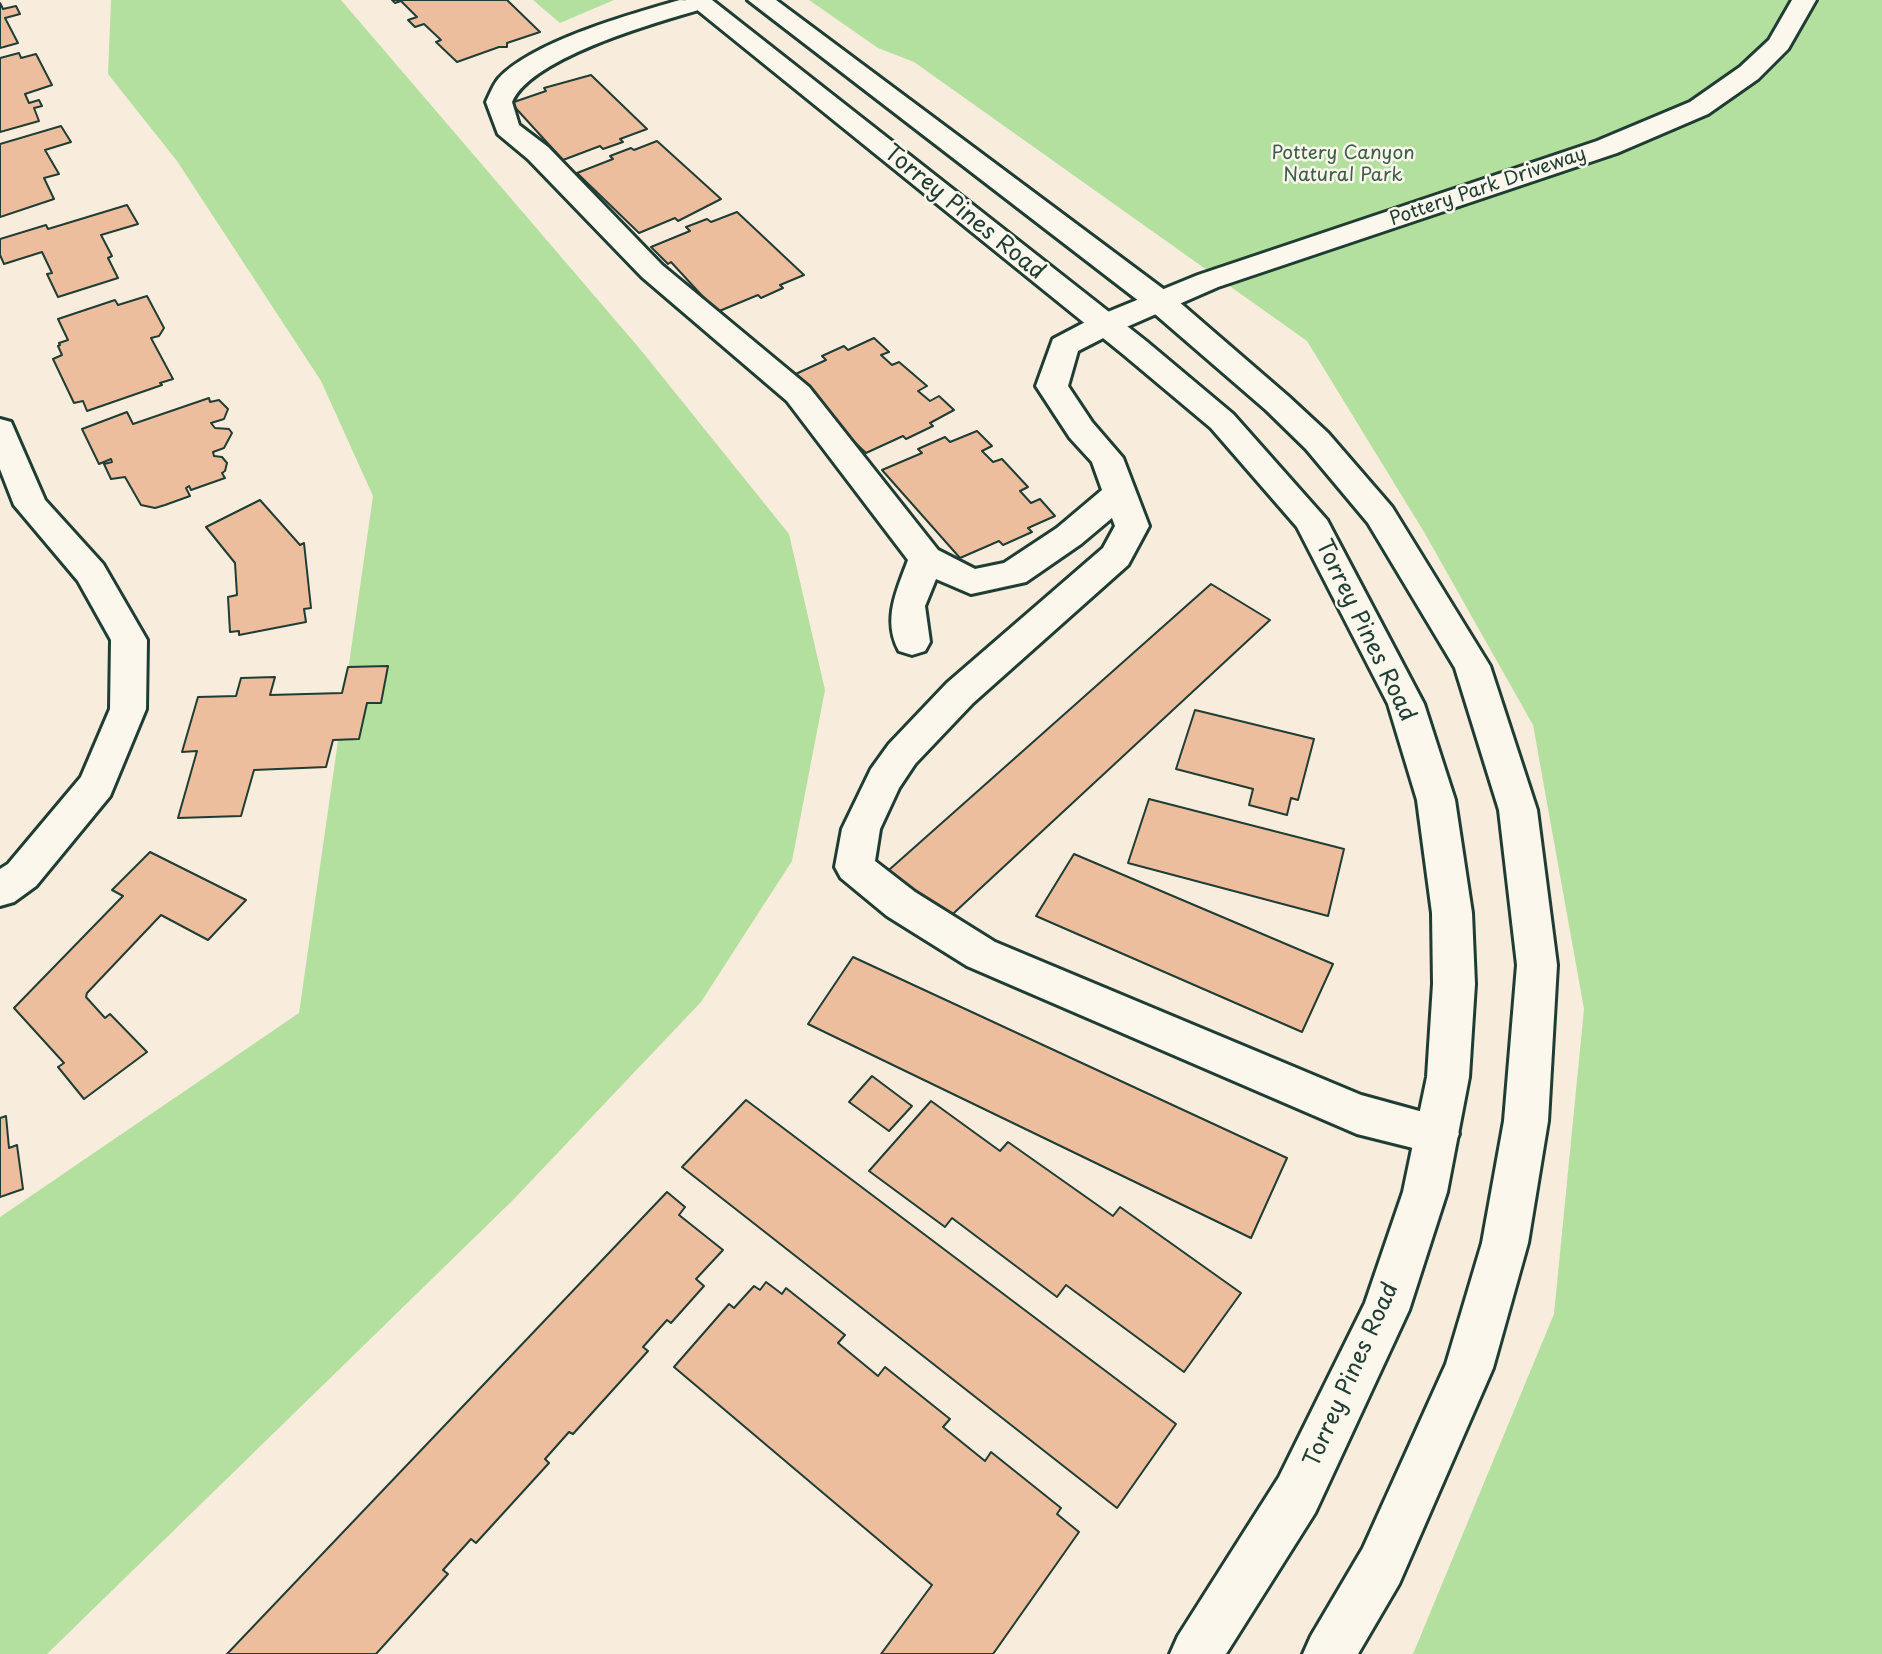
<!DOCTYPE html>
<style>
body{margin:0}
canvas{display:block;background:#f8ecdc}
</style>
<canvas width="1882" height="1654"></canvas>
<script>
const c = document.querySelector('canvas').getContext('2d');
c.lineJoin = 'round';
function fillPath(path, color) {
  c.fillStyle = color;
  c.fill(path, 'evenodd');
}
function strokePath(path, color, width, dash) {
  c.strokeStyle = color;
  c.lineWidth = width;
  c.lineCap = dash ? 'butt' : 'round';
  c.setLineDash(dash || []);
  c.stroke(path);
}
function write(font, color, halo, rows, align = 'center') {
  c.font = font + ' "Playpen Sans",sans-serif';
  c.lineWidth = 5;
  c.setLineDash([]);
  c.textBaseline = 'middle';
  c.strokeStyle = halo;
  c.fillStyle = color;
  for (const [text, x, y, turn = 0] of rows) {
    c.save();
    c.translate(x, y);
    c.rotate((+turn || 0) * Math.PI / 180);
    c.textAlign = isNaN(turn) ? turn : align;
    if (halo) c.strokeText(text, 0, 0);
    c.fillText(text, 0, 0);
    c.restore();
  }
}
const green = new Path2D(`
 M 111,0 L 341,0 L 640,349 L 789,534 L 825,690 L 792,861 L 701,1002 L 513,1200 L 47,1654 L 0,1654 L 0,1217 L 299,1013 L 373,496 L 321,381 L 177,161 L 108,74 Z
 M 533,0 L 614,0 L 560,23 Z
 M 809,0 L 1882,0 L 1882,1654 L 1413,1654 L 1554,1314 L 1584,1009 L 1533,725 L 1424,532 L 1307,341 L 914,62 L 878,48 Z`);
const building = new Path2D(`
 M 392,0 L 507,0 L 540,32 L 507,43 L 507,47 L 499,47 L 457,62 L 436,42 L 441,40 L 424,24 L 415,27 L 408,20 L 417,17 L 401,1 L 395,3 Z
 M 0,3 L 3,9 L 16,6 L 20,14 L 5,18 L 18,43 L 0,48 Z
 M 19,53 L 21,58 L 36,54 L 52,85 L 25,94 L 29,103 L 39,100 L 42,106 L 34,108 L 39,121 L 0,132 L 0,58 Z
 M 591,75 L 647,129 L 620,139 L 623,142 L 603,149 L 600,146 L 563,160 L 511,103 L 546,91 L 544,88 Z
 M 61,126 L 71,142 L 45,150 L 59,174 L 44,178 L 54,199 L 0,217 L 0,144 Z
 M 657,141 L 721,199 L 678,221 L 675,218 L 639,233 L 577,173 L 613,159 L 610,156 L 631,148 L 634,150 Z
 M 127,205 L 138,224 L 101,235 L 112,256 L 108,258 L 118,278 L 58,297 L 47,274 L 52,273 L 42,252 L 4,264 L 0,255 L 0,239 L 46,225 L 48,229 Z
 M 737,212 L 804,275 L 780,285 L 783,288 L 761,298 L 758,295 L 717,312 L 671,262 L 668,264 L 651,247 L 690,231 L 686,227 L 707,219 L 711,222 Z
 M 147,296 L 164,328 L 159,336 L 151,338 L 173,379 L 160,383 L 162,385 L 87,411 L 83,401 L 74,403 L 53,359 L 62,355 L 58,346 L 60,345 L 59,343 L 68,340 L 58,319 L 115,300 L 118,305 Z
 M 874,338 L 889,352 L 881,355 L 892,365 L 899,362 L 927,386 L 918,391 L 930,401 L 939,396 L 954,410 L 930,423 L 933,426 L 906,439 L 903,436 L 866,453 L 787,378 L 826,360 L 822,356 L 844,346 L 848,350 Z
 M 209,398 L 210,402 L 219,400 L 228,409 L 224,419 L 211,423 L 215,428 L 229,429 L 232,433 L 224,448 L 213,452 L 214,456 L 222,457 L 227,463 L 225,471 L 222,473 L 225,478 L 191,490 L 189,486 L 186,488 L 190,496 L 165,505 L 155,508 L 141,505 L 125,477 L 111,479 L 104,464 L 112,462 L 111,459 L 99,464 L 82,429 L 127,412 L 133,424 Z
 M 977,431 L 992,446 L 982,451 L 993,462 L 1002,459 L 1028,487 L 1020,491 L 1031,503 L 1040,499 L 1055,516 L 1028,528 L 1032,532 L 1003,545 L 999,541 L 960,558 L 882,470 L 922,453 L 918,449 L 945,437 L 950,442 Z
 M 260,500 L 300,545 L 304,543 L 311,608 L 304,609 L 306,622 L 239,635 L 239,631 L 230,632 L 228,597 L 237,595 L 235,563 L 206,527 Z
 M 1211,584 L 1270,620 L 942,924 L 881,877 Z
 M 388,666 L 381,703 L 367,703 L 359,739 L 333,740 L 326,767 L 254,770 L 241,816 L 178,818 L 197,751 L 182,752 L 198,697 L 236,696 L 241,678 L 275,677 L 270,695 L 342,693 L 348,667 Z
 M 1195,710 L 1314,739 L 1298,800 L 1291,798 L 1287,815 L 1249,805 L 1253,789 L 1176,769 Z
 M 1149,799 L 1344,849 L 1328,916 L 1128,863 Z
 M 150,852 L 246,900 L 208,940 L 161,915 L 87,993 L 86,997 L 105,1018 L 110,1014 L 147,1052 L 84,1099 L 58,1067 L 64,1063 L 14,1008 L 123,896 L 112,890 Z
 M 1074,854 L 1333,964 L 1302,1032 L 1036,916 Z
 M 853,957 L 1287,1158 L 1251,1238 L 808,1024 Z
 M 872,1076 L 912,1106 L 889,1131 L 849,1102 Z
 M 746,1100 L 1176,1424 L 1117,1508 L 682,1167 Z
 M 931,1101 L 1000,1151 L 1008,1142 L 1113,1216 L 1120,1207 L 1241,1293 L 1184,1372 L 1066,1285 L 1057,1297 L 952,1218 L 945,1227 L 869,1171 Z
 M 6,1116 L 9,1148 L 17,1145 L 23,1189 L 0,1197 L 0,1118 Z
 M 667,1192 L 685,1207 L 679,1215 L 723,1250 L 696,1279 L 704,1286 L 671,1323 L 667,1320 L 643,1347 L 648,1351 L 573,1434 L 569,1432 L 545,1459 L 549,1463 L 476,1543 L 471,1539 L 443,1570 L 448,1574 L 376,1654 L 227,1654 Z
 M 766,1282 L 782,1294 L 786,1288 L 845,1335 L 838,1343 L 878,1376 L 885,1367 L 950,1419 L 943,1427 L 985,1461 L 991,1452 L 1061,1508 L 1057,1514 L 1079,1532 L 993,1654 L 881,1654 L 932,1585 L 674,1367 L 729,1304 L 734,1308 L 754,1286 L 760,1290 Z`);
const minor = new Path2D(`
 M 680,0 L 712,2 L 709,7 C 661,21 532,56 512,102 L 519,125 L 548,147 L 662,265 L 809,387 L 938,550 L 975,569 L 1004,563 L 1057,528 L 1102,490 L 1092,462 L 1070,438 L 1036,386 L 1053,339 L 1093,318 L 1198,275 L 1597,141 L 1690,102 L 1740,67 L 1769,40 L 1792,0 L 1816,0 L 1788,49 L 1758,79 L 1708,114 L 1617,153 L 1218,287 L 1115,332 L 1078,351 L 1068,386 L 1092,422 L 1123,458 L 1149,526 L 1128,565 L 973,703 L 915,764 L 899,788 L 880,829 L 875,861 L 915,892 L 995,942 L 1361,1095 L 1452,1120 L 1459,1134 L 1452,1148 L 1437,1154 L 1357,1134 L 967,966 L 887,916 L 841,878 L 835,867 L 842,829 L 871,769 L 889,744 L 947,683 L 1103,548 L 1115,526 L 1112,518 L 1081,544 L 1026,582 L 971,594 L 936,579 L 925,606 L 930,642 L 925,651 L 912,655 L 899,651 C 882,620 897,590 908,560 L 787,401 L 642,277 L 528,159 L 498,134 L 486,102 C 490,94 493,85 499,78 C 534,41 631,14 680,0 Z
 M 0,419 L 11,422 L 45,500 L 103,564 L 147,640 L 146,709 L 110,796 L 36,886 L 14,902 L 0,906 L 0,869 L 8,864 L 81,777 L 110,709 L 111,640 L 78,581 L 14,505 L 0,469 Z`);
const major = new Path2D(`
 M 685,0 L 712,0 L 1146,341 L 1233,414 L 1327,520 L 1424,704 L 1455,800 L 1472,913 L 1475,984 L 1469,1077 L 1447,1192 L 1409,1310 L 1315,1513 L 1226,1654 L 1170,1654 L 1178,1636 L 1279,1477 L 1365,1303 L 1403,1192 L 1427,1077 L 1433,984 L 1432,913 L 1417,800 L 1388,704 L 1297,527 L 1211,428 L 1124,355 Z
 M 748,0 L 776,0 L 1170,294 L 1288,396 L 1328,433 L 1392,507 L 1490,666 L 1537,810 L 1557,965 L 1548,1121 L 1528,1243 L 1493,1368 L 1399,1584 L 1358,1654 L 1303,1654 L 1311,1636 L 1363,1548 L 1446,1364 L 1482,1243 L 1504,1121 L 1517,965 L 1499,810 L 1455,668 L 1368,523 L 1306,449 L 1266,410 L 1148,308 Z`);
const farParknames = [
 ["Pottery Canyon",1343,154],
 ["Natural Park",1343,176]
];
const farStreetnames = [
 ["Pottery Park Driveway",1488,187,-19]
];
const streetNames = [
 ["Torrey Pines Road",964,213,39],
 ["Torrey Pines Road",1365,631,64],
 ["Torrey Pines Road",1352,1375,-66]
];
fillPath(green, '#b4e09f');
fillPath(building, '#edbe9d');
strokePath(building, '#1f3d34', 2);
strokePath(minor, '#1f3d34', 6);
strokePath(major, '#1f3d34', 6);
fillPath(minor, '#fbf7ec');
fillPath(major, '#fbf7ec');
write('19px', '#3d5e49', '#fbf7ec', farParknames);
write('19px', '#1f3d34', '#fbf7ec', farStreetnames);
write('23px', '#1f3d34', '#fbf7ec', streetNames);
</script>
